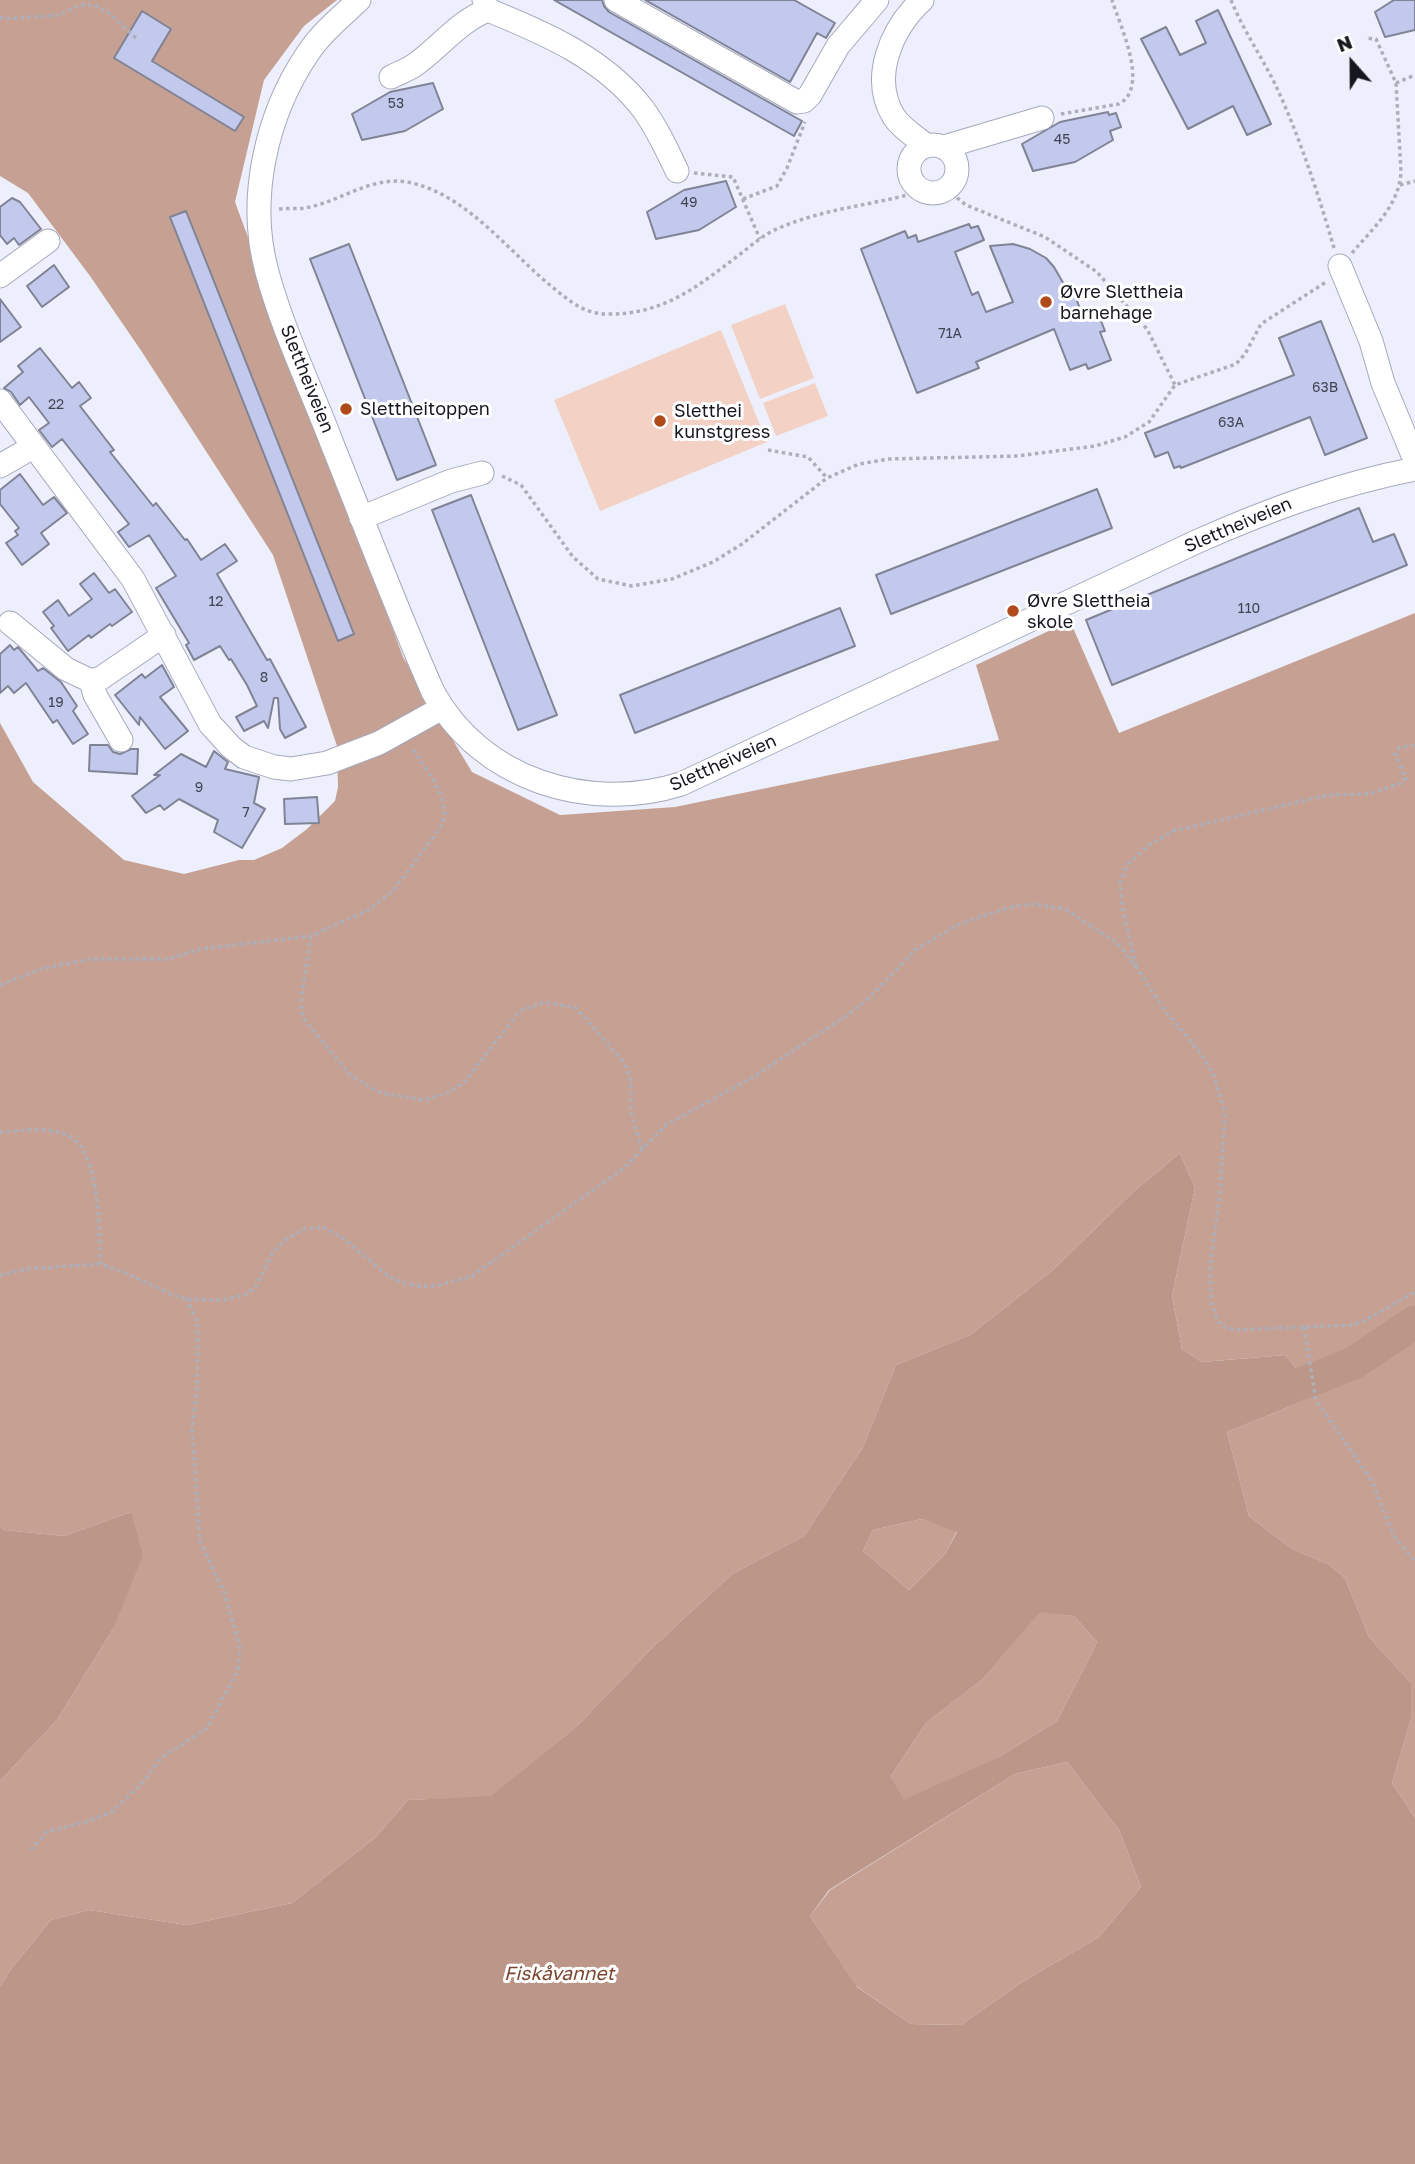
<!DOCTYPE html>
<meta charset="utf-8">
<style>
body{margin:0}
#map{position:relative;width:1415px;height:2164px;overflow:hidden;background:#edf0fc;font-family:"Golos Text",sans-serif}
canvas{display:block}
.north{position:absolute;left:1317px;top:28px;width:70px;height:70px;-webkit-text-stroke:5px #fff;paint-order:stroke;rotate:339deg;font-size:19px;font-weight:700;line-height:28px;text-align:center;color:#16171e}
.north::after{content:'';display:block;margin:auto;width:24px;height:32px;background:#16171e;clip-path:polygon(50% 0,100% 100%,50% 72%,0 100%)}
</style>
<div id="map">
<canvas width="1415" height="2164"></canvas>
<div class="north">N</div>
</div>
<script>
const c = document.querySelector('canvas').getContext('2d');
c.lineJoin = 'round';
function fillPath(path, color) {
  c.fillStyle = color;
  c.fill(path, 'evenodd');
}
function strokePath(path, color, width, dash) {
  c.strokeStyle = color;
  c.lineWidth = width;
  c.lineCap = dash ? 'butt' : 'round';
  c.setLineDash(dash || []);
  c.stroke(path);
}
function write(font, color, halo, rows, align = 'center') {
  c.font = font + ' "Golos Text",sans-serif';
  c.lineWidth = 6;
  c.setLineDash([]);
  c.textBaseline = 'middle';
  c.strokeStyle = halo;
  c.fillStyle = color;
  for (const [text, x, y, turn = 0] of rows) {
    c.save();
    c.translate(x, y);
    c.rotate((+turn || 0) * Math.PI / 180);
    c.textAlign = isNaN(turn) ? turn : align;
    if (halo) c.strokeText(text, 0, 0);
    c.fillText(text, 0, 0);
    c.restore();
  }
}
const green = new Path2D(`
 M 785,304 L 814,378 L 760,399 L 731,325 Z
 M 721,330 L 767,442 L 600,511 L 554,400 Z
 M 815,383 L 828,416 L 776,436 L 763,403 Z`);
const forest = new Path2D(`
 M 0,0 L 337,0 L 304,26 L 264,80 L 235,202 L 403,657 L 472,772 L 560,815 L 675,807 L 999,740 L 976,665 L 1070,621 L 1119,733 L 1415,613 L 1415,1818 L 1392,1783 L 1411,1719 L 1411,1683 L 1369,1637 L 1345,1578 L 1328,1564 L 1292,1549 L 1249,1516 L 1227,1432 L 1301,1402 L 1302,1375 L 1285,1355 L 1202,1362 L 1182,1349 L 1172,1296 L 1195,1188 L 1180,1153 L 1133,1192 L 1054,1269 L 970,1335 L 896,1365 L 863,1447 L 804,1536 L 732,1574 L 652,1648 L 576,1727 L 491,1797 L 408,1800 L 376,1837 L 292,1903 L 187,1925 L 89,1910 L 51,1920 L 11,1969 L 0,1987 L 0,1781 L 57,1720 L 113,1629 L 131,1512 L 64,1536 L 5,1530 L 0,1527 L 0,723 L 33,782 L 124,860 L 184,874 L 239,860 L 254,860 L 282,848 L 307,829 L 335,801 L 338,787 L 337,746 L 273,555 L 142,352 L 90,276 L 28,193 L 0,176 Z
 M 922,1519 L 957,1531 L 945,1554 L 909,1590 L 863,1551 L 873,1530 Z
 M 1040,1611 L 1074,1616 L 1097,1642 L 1057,1721 L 1002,1755 L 904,1801 L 891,1776 L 926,1723 L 983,1679 Z
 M 1067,1762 L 1119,1830 L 1141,1887 L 1099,1937 L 1019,1984 L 961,2025 L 911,2024 L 856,1986 L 810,1916 L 830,1890 L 1015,1774 Z`);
const water = new Path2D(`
 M 1180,1153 L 1195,1188 L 1172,1296 L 1182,1349 L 1202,1362 L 1285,1355 L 1302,1375 L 1301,1402 L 1227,1432 L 1249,1516 L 1292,1549 L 1328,1564 L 1345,1578 L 1369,1637 L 1411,1683 L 1411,1719 L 1392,1783 L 1415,1818 L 1415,2164 L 0,2164 L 0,1987 L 11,1969 L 51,1920 L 89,1910 L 187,1925 L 292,1903 L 376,1837 L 408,1800 L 491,1796 L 576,1727 L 652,1648 L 732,1574 L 804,1536 L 863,1447 L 896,1365 L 970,1335 L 1054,1269 L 1133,1192 ZM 922,1519 L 957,1532 L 945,1554 L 909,1590 L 863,1551 L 873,1530 ZM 1040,1612 L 1074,1616 L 1097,1642 L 1057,1721 L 1002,1755 L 904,1800 L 891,1776 L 926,1723 L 983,1679 ZM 1067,1762 L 1119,1830 L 1141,1887 L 1099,1937 L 1019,1984 L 961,2025 L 911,2024 L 857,1987 L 810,1916 L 829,1890 L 1015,1774 Z
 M 131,1512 L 143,1555 L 113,1629 L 57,1720 L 0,1781 L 0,1527 L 5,1530 L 64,1536 Z`);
const river = new Path2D(`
 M 1303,1383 L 1354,1363 L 1415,1322`);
const building = new Path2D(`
 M 554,0 L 602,0 L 604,6 L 609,12 L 802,121 L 794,136 Z
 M 645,0 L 794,0 L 835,23 L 826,38 L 817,33 L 790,82 Z
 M 1394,0 L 1415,0 L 1415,30 L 1385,37 L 1375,12 Z
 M 1218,10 L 1271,124 L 1247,135 L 1233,106 L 1188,129 L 1141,39 L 1166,27 L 1180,55 L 1206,43 L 1196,21 Z
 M 142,11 L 171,29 L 152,61 L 244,117 L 235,131 L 114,58 Z
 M 433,83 L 443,109 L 405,131 L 362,140 L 352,114 L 390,92 Z
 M 1108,112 L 1109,115 L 1116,113 L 1121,127 L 1110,131 L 1113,140 L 1075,162 L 1033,171 L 1022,144 L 1060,122 Z
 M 726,181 L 736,207 L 699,230 L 656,239 L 647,212 L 684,190 Z
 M 12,198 L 20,202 L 41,229 L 19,245 L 14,238 L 7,244 L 0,235 L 0,207 Z
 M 186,211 L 354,634 L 338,641 L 170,217 Z
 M 969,224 L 971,228 L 978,226 L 984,240 L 955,252 L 972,295 L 978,292 L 986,312 L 1013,302 L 990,246 L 1013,244 L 1030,249 L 1046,258 L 1054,267 L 1069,293 L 1073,291 L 1083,316 L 1097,311 L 1105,331 L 1100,332 L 1111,360 L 1088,369 L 1086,364 L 1070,370 L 1054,329 L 976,362 L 979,368 L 917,393 L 861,249 L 905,231 L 908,238 L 916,235 L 918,242 Z
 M 349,244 L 436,465 L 397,480 L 310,259 Z
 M 54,265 L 69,287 L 42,307 L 27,286 Z
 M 0,299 L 21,327 L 0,342 Z
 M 1321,321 L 1367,438 L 1325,455 L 1310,417 L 1181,468 L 1180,466 L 1174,468 L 1168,452 L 1155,457 L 1145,433 L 1294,375 L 1279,338 Z
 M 40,348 L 72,388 L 79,382 L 91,398 L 80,406 L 114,450 L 110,452 L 153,506 L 156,503 L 185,540 L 187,539 L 201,560 L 225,544 L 237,561 L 217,574 L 267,660 L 270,659 L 306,727 L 285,738 L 280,729 L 278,698 L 274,698 L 268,728 L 264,721 L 244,731 L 236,717 L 257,706 L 247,685 L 231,659 L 229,660 L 220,646 L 194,660 L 186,645 L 189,643 L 156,588 L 176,576 L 149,535 L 129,547 L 118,532 L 129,524 L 62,439 L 52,447 L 39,430 L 49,423 L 29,397 L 20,405 L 11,392 L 4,388 L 23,372 L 18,366 Z
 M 20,474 L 43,505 L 54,497 L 67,513 L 41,533 L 49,544 L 22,565 L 6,543 L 18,535 L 15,531 L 19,528 L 0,504 L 0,490 Z
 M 1097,489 L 1112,528 L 891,614 L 876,575 Z
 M 471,495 L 557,715 L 518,730 L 432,510 Z
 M 1359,508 L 1373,542 L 1394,534 L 1407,565 L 1112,685 L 1086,620 Z
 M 94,573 L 109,593 L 115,589 L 132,612 L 112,626 L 110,624 L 91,638 L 89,635 L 68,651 L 51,628 L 54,626 L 43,612 L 58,600 L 69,616 L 92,599 L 80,584 Z
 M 840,608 L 855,646 L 635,733 L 620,695 Z
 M 10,645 L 14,650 L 18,647 L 38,671 L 43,668 L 61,682 L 77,706 L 73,711 L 88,734 L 73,744 L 57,720 L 53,723 L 26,683 L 14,693 L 8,686 L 0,693 L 0,654 Z
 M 162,665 L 174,687 L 160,697 L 188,731 L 165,749 L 140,717 L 139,725 L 115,695 L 142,674 L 145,678 Z
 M 90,745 L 108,745 L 113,752 L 120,754 L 131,749 L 138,749 L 137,774 L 89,771 Z
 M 214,751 L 228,762 L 225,769 L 259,777 L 254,803 L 265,809 L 242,848 L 214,832 L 218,820 L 179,799 L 164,810 L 160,805 L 146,813 L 132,796 L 160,775 L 154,775 L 181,754 L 206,767 Z
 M 317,797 L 319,823 L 285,824 L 284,799 Z`);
const path = new Path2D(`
 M 1231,0 C 1243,30 1262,57 1276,86 C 1300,138 1318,193 1334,248
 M 0,17 L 4,19 L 59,15 L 80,5 L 94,5 L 109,13 L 136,38
 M 1396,83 L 1415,75
 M 1061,114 L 1119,104 C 1150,87 1120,26 1112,0
 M 694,173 L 733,177 L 760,239
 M 1400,185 L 1415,181
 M 946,189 L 966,205 L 1045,237 L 1097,272 L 1147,329 L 1175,385
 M 743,199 L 777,186 L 787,168 L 805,122
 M 279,209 C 288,208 297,209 305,208 C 340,202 370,176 407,182 C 467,193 510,254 556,290 C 572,303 586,314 607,314 C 663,315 697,287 739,255 C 752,245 764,234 779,228 C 825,208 875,205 922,191
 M 1352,253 C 1373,228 1399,206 1401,172 L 1396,83 L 1376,39 L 1365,38
 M 768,450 L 808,457 L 827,478
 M 502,476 L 521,485 L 573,557 L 598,579 L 632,586 L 672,579 L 713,562 L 742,544 L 827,478 L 859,464 L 889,459 L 1017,456 L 1095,446 L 1125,437 L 1149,422 L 1175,385 L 1236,364 L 1245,354 L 1261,324 L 1326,282
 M 311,936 L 301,1000 L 303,1018 L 350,1075 L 381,1093 L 424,1100 L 447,1093 L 464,1082 L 520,1011 L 544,1002 L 576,1008 L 625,1064 L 631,1081 L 631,1114 L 642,1149
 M 1136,966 L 1123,910 L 1120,883 L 1128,864 L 1149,845 L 1173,831 L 1328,795 L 1369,794 L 1401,783 L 1406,778 L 1395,754 L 1399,748 L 1415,745
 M 0,985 L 41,969 L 91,959 L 168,959 L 200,949 L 311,936 L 370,909 L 394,890 L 442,825 L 445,813 L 442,798 L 434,781 L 412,748
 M 0,1132 C 23,1131 47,1126 69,1136 C 100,1151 100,1235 100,1264
 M 0,1275 L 27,1269 L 100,1264 L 123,1272 L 171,1294 L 187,1299 L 224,1300 L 247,1294 L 256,1286 L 273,1252 L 285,1240 L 304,1229 L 323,1227 L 344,1239 L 387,1275 L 401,1282 L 416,1286 L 435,1286 L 472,1276 L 624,1168 L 666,1125 L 755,1076 L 849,1014 L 869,998 L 915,950 L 954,927 L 973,919 L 1015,906 L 1034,904 L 1065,909 L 1117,943 L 1137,968 L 1163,1008 L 1202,1055 L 1214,1076 L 1225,1113 L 1220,1193 L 1210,1267 L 1211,1300 L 1217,1319 L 1222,1326 L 1235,1330 L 1351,1325 L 1364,1321 L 1415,1292
 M 1304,1327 L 1316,1400 L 1372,1481 L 1393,1534 L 1415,1562
 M 31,1850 L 46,1832 L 85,1822 L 112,1812 L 144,1781 L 161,1758 L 207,1728 L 238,1670 L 240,1647 L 224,1592 L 200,1541 L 192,1428 L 197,1391 L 198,1340 L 197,1322 L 187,1299`);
const minor = new Path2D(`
 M 359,0 C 342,16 321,33 308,53 C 266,115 247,199 267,272 C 283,331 311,388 333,446 C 366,528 397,611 433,692 C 481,780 589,813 681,784 L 1196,542 C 1268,510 1338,484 1415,469
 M 484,0 L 488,10 C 545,33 605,59 643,109 C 657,128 667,150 677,171
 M 616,0 L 797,102 L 804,101 L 810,95 L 838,46 L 877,0
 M 922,0 C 891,29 870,78 894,117 C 902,129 916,137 927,146
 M 391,77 C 399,73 408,70 416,64 C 441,46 459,21 488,10
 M909 169a24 24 0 1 1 48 0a24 24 0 1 1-48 0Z
 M 944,147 L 1042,118
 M 1340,266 L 1371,341 L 1383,383 L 1415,460
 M 0,276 L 48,241
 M 0,401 L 133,579 L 210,724 L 231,747 L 244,757 L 274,767 L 291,769 L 327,763 L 379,743 L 442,708
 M 0,466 L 33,447
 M 361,518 L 451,481 L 482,473
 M 10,623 L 66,669 L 91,681 L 101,678 L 164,635
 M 91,681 L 95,695 L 121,740`);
const markers = [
 [1046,302,7,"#af4a1b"],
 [346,409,7,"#af4a1b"],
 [660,421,7,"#af4a1b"],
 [1013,611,7,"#af4a1b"]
];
const numberNames = [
 ["53",396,104],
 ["45",1062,140],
 ["49",689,203],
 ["71A",950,334],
 ["63B",1325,388],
 ["22",56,405],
 ["63A",1231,423],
 ["12",216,602],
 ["110",1249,609],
 ["8",264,678],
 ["19",56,703],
 ["9",199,788],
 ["7",246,813]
];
const poiNames = [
 ["Øvre Slettheia",1060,292],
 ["barnehage",1060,313],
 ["Slettheitoppen",360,409],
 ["Sletthei",674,411],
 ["kunstgress",674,432],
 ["Øvre Slettheia",1027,601],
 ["skole",1027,622]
];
const streetNames = [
 ["Slettheiveien",307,379,68],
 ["Slettheiveien",1238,525,-23],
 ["Slettheiveien",723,763,-24]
];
const waterNames = [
 ["Fiskåvannet",559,1974]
];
fillPath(green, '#f3d1c4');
fillPath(forest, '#c6a092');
fillPath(water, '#bc9789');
strokePath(river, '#bc9789', 33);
fillPath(building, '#c2c9ec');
strokePath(building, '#808395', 2);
strokePath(minor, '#a4a8bb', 25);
strokePath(path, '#acafb9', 3.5, [3.5, 3.5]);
strokePath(minor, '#fff', 23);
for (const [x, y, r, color] of markers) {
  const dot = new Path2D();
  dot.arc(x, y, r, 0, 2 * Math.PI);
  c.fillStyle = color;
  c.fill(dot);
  strokePath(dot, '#fff', 2.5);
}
write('14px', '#414452', null, numberNames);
write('18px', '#16171e', '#fff', poiNames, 'left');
write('18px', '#16171e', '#fff', streetNames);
write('italic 19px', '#7c4732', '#fff', waterNames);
</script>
